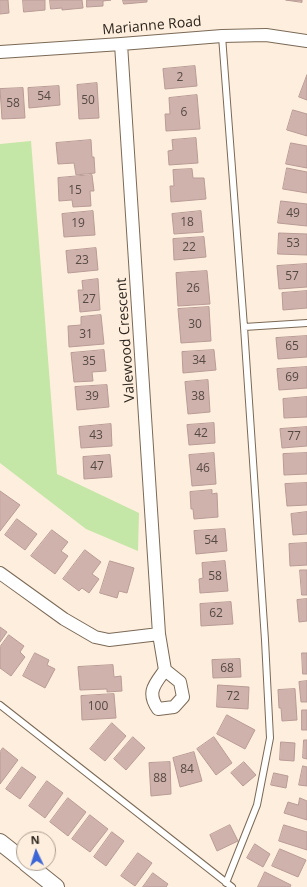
<!DOCTYPE html>
<style>
body{margin:0}
#map{position:relative;width:307px;height:887px;overflow:hidden;background:#feeedd;font-family:"Open Sans",sans-serif}
canvas{display:block}
.north{position:absolute;left:16px;top:831px;width:40px;height:40px;box-sizing:border-box;background:#feeedd;border:1px solid #aa9e91;border-radius:50%;rotate:356deg;font-size:11px;font-weight:700;line-height:16px;text-align:center;color:#2d261e}
.north::after{content:'';display:block;margin:auto;width:14px;height:18px;background:#3c65d6;clip-path:polygon(50% 0,100% 100%,50% 72%,0 100%)}
</style>
<div id="map">
<canvas width="307" height="887"></canvas>
<div class="north">N</div>
</div>
<script>
const c = document.querySelector('canvas').getContext('2d');
c.lineJoin = 'round';
function fillPath(path, color) {
  c.fillStyle = color;
  c.fill(path, 'evenodd');
}
function strokePath(path, color, width, dash) {
  c.strokeStyle = color;
  c.lineWidth = width;
  c.lineCap = dash ? 'butt' : 'round';
  c.setLineDash(dash || []);
  c.stroke(path);
}
function write(font, color, halo, rows, align = 'center') {
  c.font = font + ' "Open Sans",sans-serif';
  c.lineWidth = 3;
  c.setLineDash([]);
  c.textBaseline = 'middle';
  c.strokeStyle = halo;
  c.fillStyle = color;
  for (const [text, x, y, turn = 0] of rows) {
    c.save();
    c.translate(x, y);
    c.rotate((+turn || 0) * Math.PI / 180);
    c.textAlign = isNaN(turn) ? turn : align;
    if (halo) c.strokeText(text, 0, 0);
    c.fillText(text, 0, 0);
    c.restore();
  }
}
const green = new Path2D(`
 M 31,141 L 57,474 L 139,513 L 138,551 L 86,529 L 0,463 L 0,144 Z`);
const building = new Path2D(`
 M 0,0 L 8,0 L 9,13 L 0,14 Z
 M 23,0 L 45,0 L 45,10 L 24,12 Z
 M 50,0 L 82,0 L 83,8 L 62,10 L 62,8 L 51,9 Z
 M 87,0 L 111,0 L 103,1 L 103,6 L 87,7 Z
 M 123,0 L 147,0 L 147,2 L 124,4 Z
 M 286,0 L 302,0 L 302,2 Z
 M 195,66 L 197,86 L 165,89 L 163,69 Z
 M 307,75 L 307,100 L 299,97 Z
 M 97,83 L 99,118 L 79,119 L 77,85 Z
 M 59,86 L 60,105 L 29,108 L 28,88 Z
 M 23,88 L 25,118 L 2,119 L 0,89 Z
 M 197,95 L 200,129 L 166,131 L 165,114 L 170,114 L 169,98 Z
 M 293,110 L 307,114 L 307,136 L 287,130 Z
 M 196,138 L 198,163 L 169,165 L 168,151 L 173,150 L 172,140 Z
 M 91,140 L 92,157 L 94,157 L 95,173 L 76,175 L 74,163 L 58,164 L 56,143 Z
 M 291,143 L 307,146 L 307,168 L 286,164 Z
 M 287,168 L 307,172 L 307,193 L 283,189 Z
 M 192,169 L 193,178 L 204,178 L 206,199 L 171,202 L 170,186 L 174,186 L 173,170 Z
 M 92,175 L 94,191 L 90,191 L 91,206 L 73,207 L 72,200 L 59,201 L 58,178 Z
 M 281,201 L 307,204 L 307,226 L 278,223 Z
 M 93,211 L 95,235 L 64,237 L 62,214 Z
 M 201,211 L 203,232 L 174,234 L 172,214 Z
 M 279,233 L 307,234 L 307,255 L 278,254 Z
 M 204,237 L 206,257 L 174,260 L 173,239 Z
 M 96,248 L 98,270 L 68,273 L 66,251 Z
 M 307,264 L 307,287 L 279,289 L 277,266 Z
 M 207,271 L 210,304 L 178,306 L 176,273 Z
 M 98,279 L 100,310 L 80,312 L 78,290 L 83,290 L 82,281 Z
 M 307,291 L 307,308 L 283,310 L 282,293 Z
 M 209,307 L 211,341 L 181,343 L 178,309 Z
 M 101,315 L 104,344 L 69,347 L 68,326 L 81,325 L 81,317 Z
 M 307,336 L 307,357 L 278,359 L 276,338 Z
 M 104,350 L 106,371 L 92,372 L 93,381 L 74,382 L 71,353 Z
 M 214,350 L 216,370 L 183,373 L 182,352 Z
 M 307,367 L 307,388 L 279,390 L 277,369 Z
 M 208,380 L 210,412 L 188,414 L 185,382 Z
 M 107,385 L 109,407 L 77,410 L 75,387 Z
 M 307,397 L 307,417 L 284,418 L 283,399 Z
 M 214,423 L 215,443 L 189,445 L 187,425 Z
 M 111,424 L 112,446 L 81,448 L 79,427 Z
 M 307,427 L 307,446 L 282,448 L 280,429 Z
 M 214,453 L 216,484 L 192,486 L 189,455 Z
 M 307,453 L 307,474 L 284,475 L 283,454 Z
 M 110,455 L 112,477 L 84,479 L 83,457 Z
 M 307,483 L 307,505 L 287,506 L 285,484 Z
 M 212,490 L 212,494 L 217,493 L 218,517 L 194,519 L 193,509 L 191,509 L 190,492 Z
 M 0,491 L 20,505 L 0,531 Z
 M 307,512 L 307,534 L 293,535 L 291,514 Z
 M 17,519 L 37,534 L 25,550 L 5,535 Z
 M 225,529 L 227,551 L 196,554 L 194,531 Z
 M 52,530 L 68,542 L 61,551 L 68,556 L 55,574 L 31,556 Z
 M 307,543 L 307,565 L 290,566 L 289,544 Z
 M 85,550 L 101,562 L 92,574 L 99,579 L 89,593 L 82,588 L 79,591 L 63,579 Z
 M 110,561 L 134,568 L 127,593 L 119,591 L 117,598 L 100,593 Z
 M 225,561 L 228,591 L 200,593 L 199,579 L 203,578 L 202,563 Z
 M 300,570 L 307,570 L 307,595 L 302,595 Z
 M 307,599 L 307,621 L 299,622 L 297,600 Z
 M 231,602 L 233,624 L 201,626 L 200,604 Z
 M 0,627 L 7,632 L 0,642 Z
 M 9,635 L 24,646 L 20,652 L 25,657 L 11,676 L 0,668 L 0,647 Z
 M 35,653 L 49,660 L 47,665 L 55,669 L 45,688 L 23,676 Z
 M 302,653 L 307,653 L 307,674 L 303,674 Z
 M 240,659 L 241,677 L 213,678 L 212,660 Z
 M 113,665 L 114,677 L 121,676 L 122,691 L 107,692 L 107,689 L 80,690 L 78,667 Z
 M 307,681 L 307,702 L 301,702 L 299,682 Z
 M 218,685 L 249,687 L 248,709 L 217,707 Z
 M 295,689 L 297,720 L 282,721 L 281,708 L 279,708 L 278,690 Z
 M 114,694 L 116,718 L 82,720 L 81,696 Z
 M 302,710 L 307,710 L 307,730 L 302,730 Z
 M 227,715 L 255,730 L 245,749 L 217,734 Z
 M 112,723 L 126,736 L 105,761 L 90,749 Z
 M 133,737 L 145,748 L 126,770 L 114,759 Z
 M 214,737 L 232,763 L 216,775 L 197,749 Z
 M 304,740 L 307,740 L 307,759 L 303,758 Z
 M 281,742 L 295,743 L 294,761 L 280,760 Z
 M 3,748 L 18,760 L 0,784 L 0,752 Z
 M 194,752 L 202,781 L 180,787 L 173,758 Z
 M 170,762 L 171,794 L 151,796 L 149,763 Z
 M 244,762 L 256,775 L 243,786 L 231,773 Z
 M 303,766 L 307,767 L 307,786 L 299,785 Z
 M 22,767 L 36,777 L 20,799 L 6,789 Z
 M 274,773 L 288,776 L 286,788 L 271,785 Z
 M 47,781 L 63,793 L 45,818 L 29,806 Z
 M 68,798 L 86,812 L 68,836 L 50,822 Z
 M 300,798 L 307,801 L 307,820 L 284,813 L 288,802 L 298,805 Z
 M 90,815 L 108,829 L 90,852 L 72,839 Z
 M 230,825 L 238,841 L 217,851 L 210,835 Z
 M 284,825 L 307,832 L 307,850 L 279,841 Z
 M 112,832 L 124,841 L 106,866 L 94,857 Z
 M 255,844 L 270,854 L 263,867 L 247,858 Z
 M 280,849 L 306,860 L 298,877 L 272,866 Z
 M 138,853 L 152,863 L 135,886 L 121,876 Z
 M 265,872 L 291,885 L 290,887 L 258,887 Z
 M 153,873 L 168,884 L 166,887 L 143,887 Z`);
const service = new Path2D(`
 M 222,36 L 244,327 L 265,640 L 270,738 L 257,805 L 226,883
 M 244,327 L 307,323
 M 0,705 L 232,887`);
const minor = new Path2D(`
 M 121,44 L 159,634 L 165,670 L 180,682 L 183,697 L 174,707 L 158,709 C 146,692 155,684 165,670
 M 0,52 L 121,44 L 222,36 L 266,35 L 307,41
 M 0,573 L 64,619 L 95,637 L 109,640 L 159,634`);
const tertiary = new Path2D(`
 M 0,842 L 24,861
 M 26,863 L 56,887`);
const numberNames = [
 ["2",180,78],
 ["54",44,97],
 ["50",88,101],
 ["58",13,104],
 ["6",184,113],
 ["15",75,191],
 ["49",293,214],
 ["18",187,223],
 ["19",78,224],
 ["53",293,244],
 ["22",189,248],
 ["23",82,261],
 ["57",292,277],
 ["26",193,289],
 ["27",89,300],
 ["30",195,325],
 ["31",86,335],
 ["65",292,347],
 ["34",199,361],
 ["35",89,362],
 ["69",292,378],
 ["39",92,397],
 ["38",198,397],
 ["42",201,434],
 ["43",96,436],
 ["77",294,437],
 ["47",97,467],
 ["46",203,469],
 ["54",211,541],
 ["58",215,577],
 ["62",216,614],
 ["68",227,669],
 ["72",233,697],
 ["100",98,707],
 ["84",187,770],
 ["88",160,779]
];
const streetNames = [
 ["Marianne Road",152,26,-5],
 ["Valewood Crescent",126,340,-94]
];
fillPath(green, '#c4e6a6');
fillPath(building, '#d0b2ad');
strokePath(building, '#b99b96', 1);
strokePath(service, '#7a6956', 8);
strokePath(minor, '#7a6956', 14);
strokePath(tertiary, '#7a6956', 18);
strokePath(service, '#fff', 6);
strokePath(minor, '#fff', 12);
strokePath(tertiary, '#fff', 16);
write('12px', '#564942', null, numberNames);
write('14px', '#2d261e', '#feeedd', streetNames);
</script>
